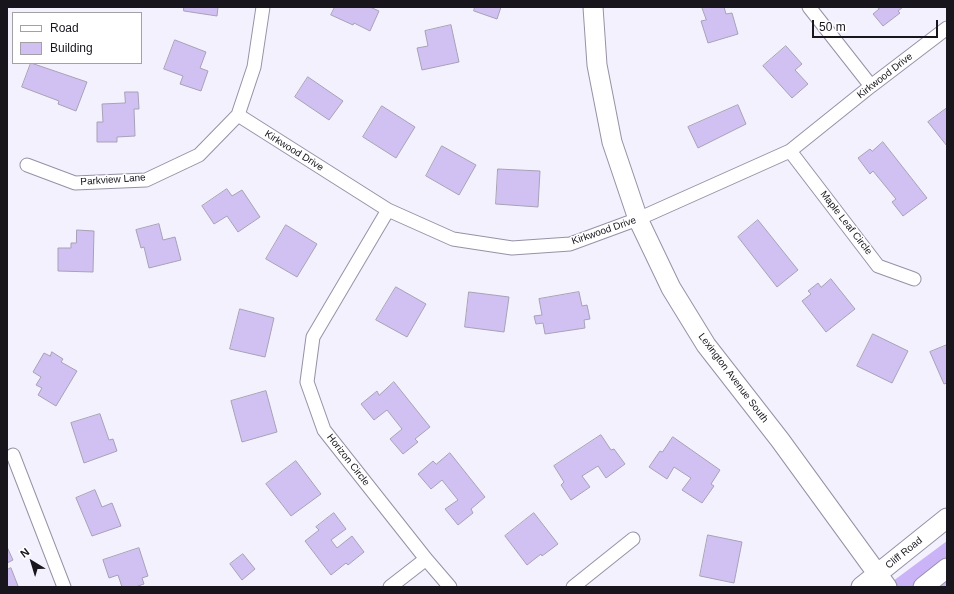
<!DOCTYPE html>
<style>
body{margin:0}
#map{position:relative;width:954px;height:594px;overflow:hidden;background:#f4f1fe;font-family:Helvetica,sans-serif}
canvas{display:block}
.frame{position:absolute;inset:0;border:8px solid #18151d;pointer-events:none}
.legend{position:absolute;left:12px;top:12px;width:130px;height:52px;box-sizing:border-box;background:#fff;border:1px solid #a3a1a5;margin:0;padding:5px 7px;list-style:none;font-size:12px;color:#18151d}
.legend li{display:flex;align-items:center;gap:8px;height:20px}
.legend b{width:20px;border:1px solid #a3a1a5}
.north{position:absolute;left:12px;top:542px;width:40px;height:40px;-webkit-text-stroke:3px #fff;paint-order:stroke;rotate:322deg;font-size:11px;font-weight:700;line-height:16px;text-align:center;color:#18151d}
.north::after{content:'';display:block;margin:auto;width:14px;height:18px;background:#18151d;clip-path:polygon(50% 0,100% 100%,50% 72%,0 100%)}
.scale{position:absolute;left:812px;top:20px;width:126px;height:18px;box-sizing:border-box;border:2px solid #18151d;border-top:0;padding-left:5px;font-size:12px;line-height:14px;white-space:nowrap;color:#18151d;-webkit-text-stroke:3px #fff;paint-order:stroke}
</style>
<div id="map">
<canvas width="954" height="594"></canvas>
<div class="frame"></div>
<ul class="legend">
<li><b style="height:5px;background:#fff"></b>Road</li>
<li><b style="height:11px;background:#d1c1f3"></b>Building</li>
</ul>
<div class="north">N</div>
<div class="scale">50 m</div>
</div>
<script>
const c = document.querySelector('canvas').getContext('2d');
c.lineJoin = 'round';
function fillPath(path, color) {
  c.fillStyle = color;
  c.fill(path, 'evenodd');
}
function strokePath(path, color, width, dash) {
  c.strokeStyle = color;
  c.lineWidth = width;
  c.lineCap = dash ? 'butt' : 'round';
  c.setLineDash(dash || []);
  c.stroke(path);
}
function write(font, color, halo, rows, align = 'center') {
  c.font = font + ' Helvetica,sans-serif';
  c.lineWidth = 3;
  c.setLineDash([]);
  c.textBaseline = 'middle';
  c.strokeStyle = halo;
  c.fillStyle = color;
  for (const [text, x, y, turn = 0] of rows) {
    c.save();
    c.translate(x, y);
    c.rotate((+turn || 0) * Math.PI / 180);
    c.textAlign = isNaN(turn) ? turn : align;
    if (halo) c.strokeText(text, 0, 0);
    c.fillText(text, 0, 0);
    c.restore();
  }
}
const green = new Path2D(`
 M 947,541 L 947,587 L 885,587 Z`);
const building = new Path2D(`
 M 184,7 L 218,7 L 217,16 L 184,11 Z
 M 335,7 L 370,7 L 379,11 L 370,31 L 354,23 L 353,25 L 331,15 Z
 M 475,7 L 501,7 L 497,19 L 474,11 Z
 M 702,7 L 724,7 L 726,14 L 732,13 L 738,34 L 708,43 L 701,21 L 706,20 Z
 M 877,7 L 903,7 L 898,11 L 900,13 L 883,26 L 873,14 L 879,9 Z
 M 451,25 L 459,62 L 422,70 L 417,48 L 428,46 L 425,31 Z
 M 175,40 L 206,52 L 200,68 L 208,71 L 201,91 L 180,84 L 183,76 L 164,69 Z
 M 786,46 L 802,64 L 795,70 L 808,84 L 792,98 L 763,66 Z
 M 31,63 L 87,82 L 76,111 L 58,104 L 59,101 L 22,87 Z
 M 308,77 L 343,101 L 329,120 L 295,97 Z
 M 125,92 L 138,92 L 139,109 L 134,109 L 135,136 L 117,137 L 117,142 L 97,142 L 97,122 L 103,122 L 102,104 L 125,103 Z
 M 738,105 L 746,124 L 698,148 L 688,127 Z
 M 382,106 L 415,127 L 396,158 L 363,137 Z
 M 947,108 L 947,146 L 928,122 Z
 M 883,142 L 927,198 L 903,216 L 892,202 L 896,199 L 873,171 L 870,174 L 858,158 L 870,149 L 872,151 Z
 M 442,146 L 476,165 L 459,195 L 426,176 Z
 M 498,169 L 540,171 L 538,207 L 496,204 Z
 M 227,189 L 232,196 L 242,190 L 260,217 L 238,232 L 227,216 L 214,224 L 202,206 Z
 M 758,220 L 798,270 L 777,287 L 738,237 Z
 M 159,224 L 163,240 L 175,237 L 181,260 L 149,268 L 144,247 L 141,248 L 136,230 Z
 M 286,225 L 317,244 L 297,277 L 266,259 Z
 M 77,230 L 94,231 L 93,272 L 58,271 L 58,248 L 71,248 L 71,243 L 76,243 Z
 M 831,279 L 855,309 L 826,332 L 802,301 L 811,294 L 808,291 L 818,283 L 821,287 Z
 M 396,287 L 426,304 L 407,337 L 376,320 Z
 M 469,292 L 509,297 L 504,332 L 465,327 Z
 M 579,292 L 582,306 L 587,305 L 590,319 L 584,320 L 585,328 L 545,334 L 543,323 L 536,324 L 534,316 L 542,315 L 539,299 Z
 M 240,309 L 274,318 L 265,357 L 230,349 Z
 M 873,334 L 908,351 L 892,383 L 857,366 Z
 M 947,345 L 947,383 L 944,384 L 930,352 Z
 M 52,352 L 63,359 L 61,362 L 77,371 L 56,406 L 38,395 L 42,388 L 36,385 L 41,377 L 33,372 L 44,353 L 50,356 Z
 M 394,382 L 430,427 L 415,439 L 418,442 L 403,454 L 390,439 L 402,429 L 387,410 L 374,420 L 361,404 L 377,391 L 379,395 Z
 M 266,391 L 277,432 L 242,442 L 231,401 Z
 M 100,414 L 109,440 L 113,439 L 117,451 L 84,463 L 71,423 Z
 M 601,435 L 611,450 L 614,449 L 625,464 L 606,478 L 598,466 L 582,476 L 590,487 L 571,500 L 561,485 L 564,482 L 554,466 Z
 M 673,437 L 720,470 L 711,484 L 714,486 L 702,503 L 682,490 L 691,478 L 674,467 L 667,479 L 649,467 L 660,451 L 662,452 Z
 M 450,453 L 485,497 L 471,509 L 473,513 L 458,525 L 445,509 L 458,500 L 442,480 L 431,489 L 418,474 L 433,461 L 436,464 Z
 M 296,461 L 321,494 L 291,516 L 266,484 Z
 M 95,490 L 102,507 L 112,503 L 121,526 L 92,536 L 76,498 Z
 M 334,513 L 346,529 L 331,540 L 337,548 L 352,536 L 364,552 L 348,565 L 346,563 L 331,575 L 305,541 L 319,530 L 316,527 Z
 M 534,513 L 558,544 L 542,556 L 541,554 L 527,565 L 505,536 Z
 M 708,535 L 742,542 L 734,583 L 700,576 Z
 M 7,547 L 13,560 L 7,563 Z
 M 139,548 L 148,576 L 142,578 L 144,584 L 135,587 L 122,587 L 118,575 L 109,578 L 103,560 Z
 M 243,554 L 255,569 L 242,580 L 230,564 Z
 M 11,568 L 18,586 L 16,587 L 7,587 L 7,570 Z`);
const street = new Path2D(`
 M 809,7 L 871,86
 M 238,115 L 388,210 L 453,239 L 512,248 L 570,244 L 638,219 L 790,151 L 871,86 L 947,28
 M 790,151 L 878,266 L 914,279
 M 27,165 L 75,183 L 146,180 L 199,155 L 238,115 L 254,67 L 263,7
 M 388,210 L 313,337 L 307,382 L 324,430 L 426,559 L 450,587
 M 13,455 L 64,587
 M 390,587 L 426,559
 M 573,587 L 633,539`);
const secondary = new Path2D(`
 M 593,7 L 597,65 L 612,142 L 638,219 L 671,288 L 706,345 L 780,440 L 887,587
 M 861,587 L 947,518
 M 923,587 L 947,568`);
const streetNames = [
 ["Kirkwood Drive",885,76,-38],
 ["Kirkwood Drive",294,151,32],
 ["Parkview Lane",113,180,-4],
 ["Maple Leaf Circle",846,223,52],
 ["Kirkwood Drive",604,231,-19],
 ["Lexington Avenue South",733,378,53],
 ["Horizon Circle",348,460,52],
 ["Cliff Road",904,553,-39]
];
fillPath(green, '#cab4f7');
fillPath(building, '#d1c1f3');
strokePath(building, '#a7a1b6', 1);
strokePath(street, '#9791a5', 15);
strokePath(secondary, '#9791a5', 21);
strokePath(street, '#fff', 13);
strokePath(secondary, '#fff', 19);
write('10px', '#18151d', '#fff', streetNames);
</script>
